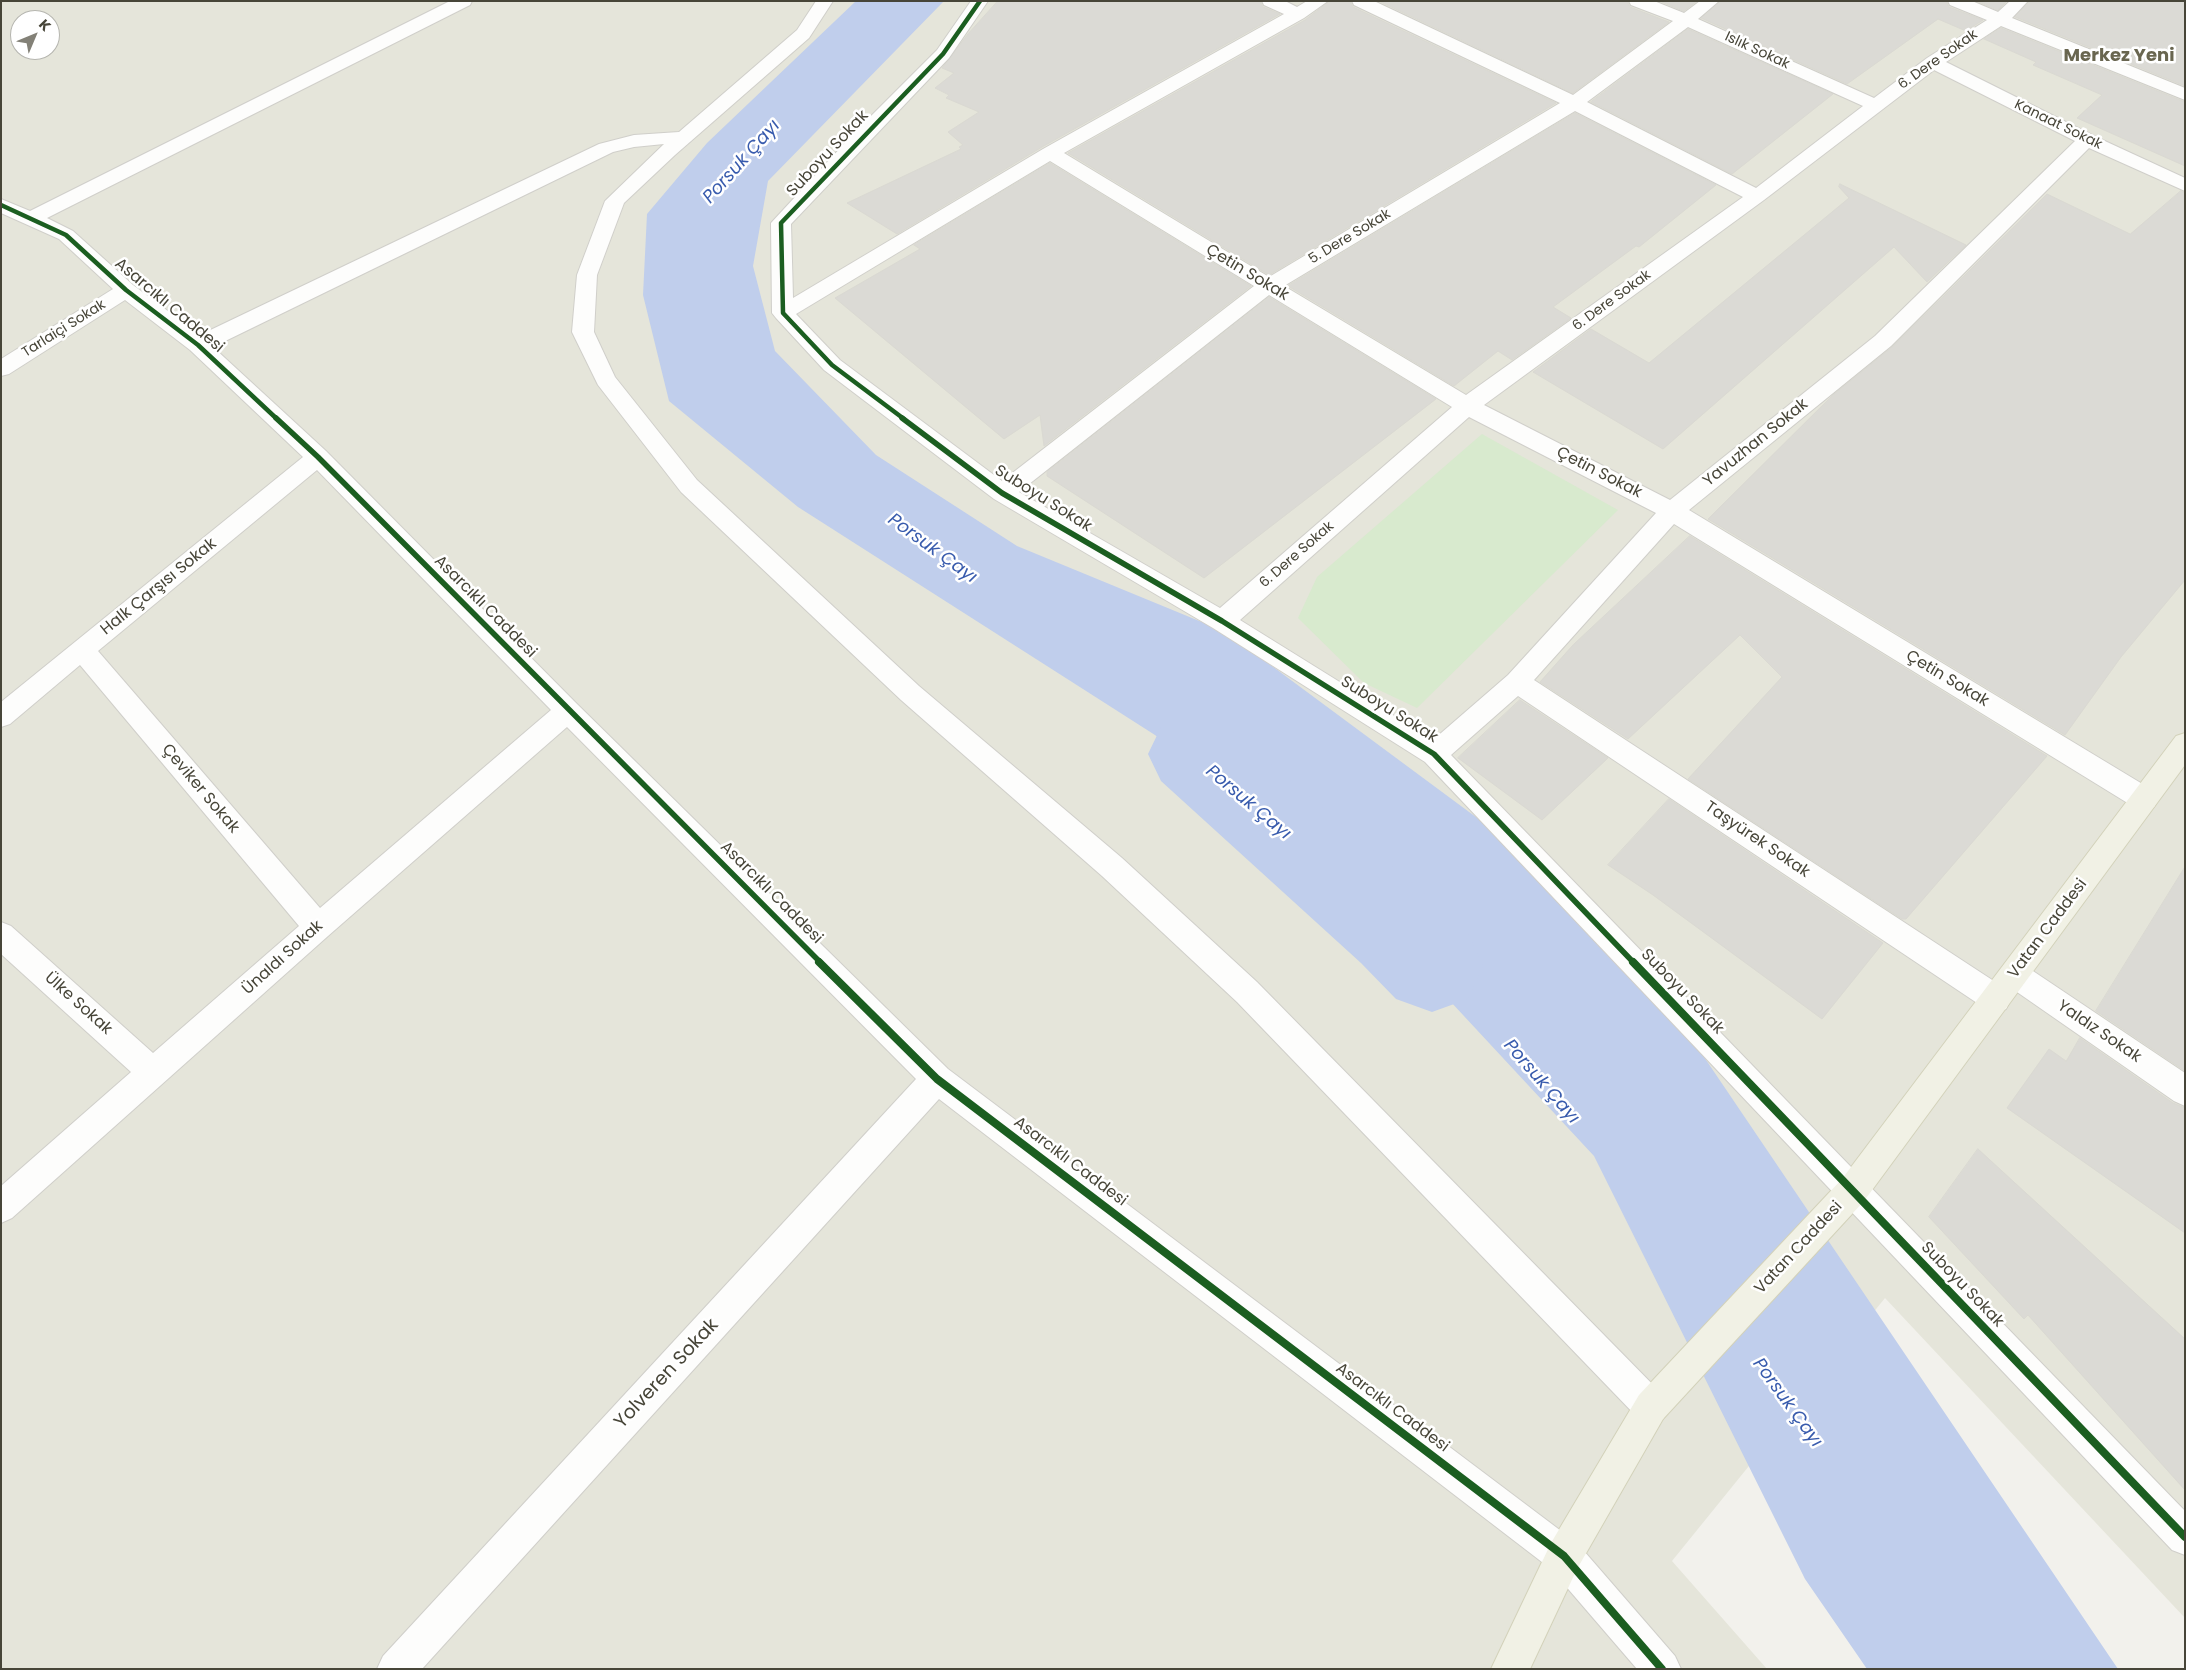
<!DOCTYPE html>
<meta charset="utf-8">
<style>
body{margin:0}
#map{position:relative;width:2186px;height:1670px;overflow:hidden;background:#f2f1ec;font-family:Poppins,sans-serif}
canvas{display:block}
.frame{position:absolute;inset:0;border:2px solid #474538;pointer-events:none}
.north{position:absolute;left:10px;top:10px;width:50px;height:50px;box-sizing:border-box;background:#fff;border:1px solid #b5b5af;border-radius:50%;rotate:45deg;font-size:14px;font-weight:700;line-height:20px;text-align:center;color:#474538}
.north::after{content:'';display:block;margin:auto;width:18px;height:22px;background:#838177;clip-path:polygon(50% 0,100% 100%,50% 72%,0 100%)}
</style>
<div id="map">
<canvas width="2186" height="1670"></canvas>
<div class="frame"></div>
<div class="north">K</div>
</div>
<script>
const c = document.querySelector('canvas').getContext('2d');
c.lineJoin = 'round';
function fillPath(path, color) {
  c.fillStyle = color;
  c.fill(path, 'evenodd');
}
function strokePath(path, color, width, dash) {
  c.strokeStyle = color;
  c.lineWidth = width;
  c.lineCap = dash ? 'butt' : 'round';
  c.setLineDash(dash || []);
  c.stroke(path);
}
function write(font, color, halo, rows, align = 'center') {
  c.font = font + ' Poppins,sans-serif';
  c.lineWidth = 5;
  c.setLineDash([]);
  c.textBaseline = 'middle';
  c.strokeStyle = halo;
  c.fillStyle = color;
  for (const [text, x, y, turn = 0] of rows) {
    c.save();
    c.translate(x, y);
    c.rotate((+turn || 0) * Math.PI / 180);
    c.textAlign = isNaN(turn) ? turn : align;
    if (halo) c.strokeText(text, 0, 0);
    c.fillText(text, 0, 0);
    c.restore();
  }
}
const residential = new Path2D(`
 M 1,1 L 2185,1 L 2185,1618 L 1885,1298 L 1672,1561 L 1767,1669 L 1,1669 ZM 20,20 L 50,20 L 50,50 L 20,50 Z`);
const green = new Path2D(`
 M 1482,434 L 1618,510 L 1417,708 L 1364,683 L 1298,618 L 1317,577 Z`);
const water = new Path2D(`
 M 856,1 L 944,1 L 768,181 L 753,266 L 775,351 L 876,455 L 1017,546 L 1226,632 L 1515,846 L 1702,1054 L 2118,1669 L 1867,1669 L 1805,1579 L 1594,1156 L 1320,861 L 1155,735 L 798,507 L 669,401 L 643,295 L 647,214 L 707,143 Z`);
const river = new Path2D(`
 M 1194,716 L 1227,727 L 1431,899 L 1468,933 L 1483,966 L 1468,999 L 1432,1012 L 1396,999 L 1361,963 L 1161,781 L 1148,754 L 1161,727 Z`);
const building = new Path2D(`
 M 998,1 L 1260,1 L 1263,7 L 1280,14 L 1042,147 L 897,234 L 847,203 L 961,149 L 959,147 L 963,145 L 948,132 L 979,112 L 946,98 L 949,95 L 935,88 L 954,73 L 942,68 L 968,34 Z
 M 1330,1 L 1350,1 L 1353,7 L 1556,103 L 1269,275 L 1068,153 L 1305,20 Z
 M 1379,1 L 1627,1 L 1630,7 L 1669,22 L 1573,93 Z
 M 1660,1 L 1697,1 L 1684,11 Z
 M 1721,1 L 1946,1 L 1949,7 L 1983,20 L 1966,31 L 1938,19 L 1847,84 L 1701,18 Z
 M 1977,1 L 2007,1 L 1998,10 Z
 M 2030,1 L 2185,1 L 2185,86 L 2015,17 Z
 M 2001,28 L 2185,102 L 2185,166 L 2077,118 L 2102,95 L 2033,65 L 2036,62 L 1984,39 Z
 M 1688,29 L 1833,94 L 1732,174 L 1591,102 Z
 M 1575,113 L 1716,185 L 1639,247 L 1636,246 L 1553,307 L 1571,318 L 1512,360 L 1498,351 L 1454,386 L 1288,286 Z
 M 1050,163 L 1251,286 L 1044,446 L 1040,415 L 1004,439 L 835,298 L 920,249 L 914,245 Z
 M 1840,184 L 1966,245 L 1927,282 L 1894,247 L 1663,449 L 1533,372 L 1591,329 L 1649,363 L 1849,198 L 1839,187 Z
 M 2181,191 L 2185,193 L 2185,580 L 2121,657 L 2065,735 L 1708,519 L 1834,394 L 1892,347 L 2047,194 L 2130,234 Z
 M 1269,297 L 1436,399 L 1204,578 L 1047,476 L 1047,472 Z
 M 1690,536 L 2047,756 L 1906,919 L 1902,919 L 1688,779 L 1782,677 L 1740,635 L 1628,739 L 1540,682 L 1573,645 Z
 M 1520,700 L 1608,758 L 1542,820 L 1458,758 Z
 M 1669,799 L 1883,943 L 1822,1019 L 1653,895 L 1608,865 Z
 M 2185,867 L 2185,1071 L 2096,1011 Z
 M 2080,1038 L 2173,1103 L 2185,1108 L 2185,1233 L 2007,1108 L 2049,1049 L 2066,1061 Z
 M 1978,1149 L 2185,1339 L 2185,1490 L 2028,1315 L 2024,1319 L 1929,1217 Z`);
const minor = new Path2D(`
 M 450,1 L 472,1 L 470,5 L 47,218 L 73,231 L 133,285 L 200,335 L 599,144 L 634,135 L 679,132 L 797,30 L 816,1 L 833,1 L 809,38 L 675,155 L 624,203 L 597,275 L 594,332 L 615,377 L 697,480 L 919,686 L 1122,858 L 1257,982 L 1663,1395 L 1668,1407 L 1663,1419 L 1651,1424 L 1639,1419 L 1237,1002 L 1102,876 L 901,700 L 681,492 L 598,385 L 572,332 L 577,275 L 605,201 L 664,144 L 634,147 L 613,152 L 213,347 L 326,451 L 577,704 L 948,1069 L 1577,1543 L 1675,1656 L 1681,1669 L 1637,1669 L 1551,1569 L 939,1099 L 422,1669 L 377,1669 L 383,1656 L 916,1079 L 567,727 L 328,936 L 12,1218 L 1,1223 L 1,1186 L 131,1072 L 1,954 L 1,922 L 11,926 L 153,1053 L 299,926 L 80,665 L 10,724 L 1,727 L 1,702 L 303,457 L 190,350 L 125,300 L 9,374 L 1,376 L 1,359 L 113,289 L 59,239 L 1,213 L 1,199 L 30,211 ZM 317,470 L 551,710 L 320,908 L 98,651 Z
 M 971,1 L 988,1 L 949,58 L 791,224 L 793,298 L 1043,149 L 1284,14 L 1264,5 L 1262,1 L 1285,1 L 1297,7 L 1307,1 L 1328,1 L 1304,18 L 1064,153 L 1269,277 L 1560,103 L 1354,5 L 1352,1 L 1374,1 L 1573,95 L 1673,21 L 1631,5 L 1629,1 L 1654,1 L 1684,13 L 1700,1 L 1719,1 L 1698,19 L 1874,98 L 1927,58 L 1987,20 L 1950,5 L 1948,1 L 1972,1 L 1998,12 L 2010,1 L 2028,1 L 2012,18 L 2185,88 L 2185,100 L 2001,26 L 1946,62 L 2094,136 L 2185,178 L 2185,191 L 2089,148 L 1891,346 L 1689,510 L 2154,791 L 2158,799 L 2154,807 L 2144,810 L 2134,807 L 1674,524 L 1534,680 L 2006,989 L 2011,999 L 2006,1009 L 1996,1013 L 1986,1009 L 1518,696 L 1451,755 L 2185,1511 L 2185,1555 L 2172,1550 L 1425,762 L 1213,628 L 994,499 L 824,370 L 776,318 L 772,313 L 771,223 L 857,130 L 937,50 ZM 1688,27 L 1863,106 L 1756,188 L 1587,102 ZM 1934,70 L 2075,141 L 1875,336 L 1670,500 L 1484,405 L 1764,200 ZM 1575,111 L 1743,197 L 1466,395 L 1284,286 ZM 1050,161 L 1254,286 L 1002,481 L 840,360 L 796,314 ZM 1269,295 L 1452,407 L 1220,608 L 1019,492 ZM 1469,417 L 1656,513 L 1508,675 L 1433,740 L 1240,620 Z
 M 2014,961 L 2024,965 L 2185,1073 L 2185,1106 L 2174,1101 L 2004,983 L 1999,974 L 2004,965 Z`);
const major = new Path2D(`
 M 2185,733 L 2185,765 L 1864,1201 L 1663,1419 L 1577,1569 L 1530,1669 L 1491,1669 L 1551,1543 L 1639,1395 L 1842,1179 L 2176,736 Z`);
const cyclewayFar2 = new Path2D(`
 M 1,205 L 66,235 L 126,290 L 198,345 L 277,419
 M 904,419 L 832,365 L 783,313 L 781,223 L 943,54 L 980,1`);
const cyclewayFar1 = new Path2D(`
 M 276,418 L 318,457 L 821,963
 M 902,418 L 1002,493 L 1222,621 L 1434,754 L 1634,963`);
const cycleway = new Path2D(`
 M 819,962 L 937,1079 L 1564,1556 L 1662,1669
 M 1633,962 L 2185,1537`);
const farStreetnames = [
 ["Islık Sokak",1757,51,25],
 ["6. Dere Sokak",1938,60,-35],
 ["Kanaat Sokak",2058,125,26],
 ["5. Dere Sokak",1350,237,-31],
 ["6. Dere Sokak",1612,301,-36],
 ["Tarlaiçi Sokak",64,329,-32],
 ["6. Dere Sokak",1297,555,-41]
];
const streetNames = [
 ["Suboyu Sokak",828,154,-47],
 ["Çetin Sokak",1247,273,31],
 ["Asarcıklı Caddesi",169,306,40],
 ["Yavuzhan Sokak",1756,443,-39],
 ["Çetin Sokak",1599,473,27],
 ["Suboyu Sokak",1043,499,32],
 ["Halk Çarşısı Sokak",159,587,-39],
 ["Asarcıklı Caddesi",485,607,45],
 ["Çetin Sokak",1947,679,31],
 ["Suboyu Sokak",1389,710,32],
 ["Çeviker Sokak",200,789,50],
 ["Taşyürek Sokak",1757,840,34],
 ["Asarcıklı Caddesi",771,893,45],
 ["Vatan Caddesi",2048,929,-53],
 ["Ünaldı Sokak",283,958,-42],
 ["Suboyu Sokak",1682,992,46],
 ["Ülke Sokak",78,1004,42],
 ["Yaldız Sokak",2099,1032,34],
 ["Asarcıklı Caddesi",1070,1162,37],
 ["Vatan Caddesi",1799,1248,-47],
 ["Suboyu Sokak",1962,1285,46],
 ["Asarcıklı Caddesi",1392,1408,37]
];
const farDistrictnames = [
 ["Merkez Yeni",2119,56]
];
const waterNames = [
 ["Porsuk Çayı",742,162,-48],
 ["Porsuk Çayı",932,549,36],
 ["Porsuk Çayı",1248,803,40],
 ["Porsuk Çayı",1541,1082,49],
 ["Porsuk Çayı",1787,1403,54]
];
const nearStreetnames = [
 ["Yolveren Sokak",667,1374,-47]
];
fillPath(residential, '#e5e5da');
fillPath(green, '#d8eace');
fillPath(water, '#c0ceec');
fillPath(river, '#c0ceec');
fillPath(building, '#dbdad5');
strokePath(building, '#dad9d2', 1);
strokePath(minor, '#d0cfca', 2);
strokePath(major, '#d3d2ba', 2);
fillPath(minor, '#fdfdfc');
fillPath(major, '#f1f1e5');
strokePath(cyclewayFar2, '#1b5e20', 4.5);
strokePath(cyclewayFar1, '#1b5e20', 5.5);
strokePath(cycleway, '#1b5e20', 8);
write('14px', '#474538', '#fff', farStreetnames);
write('16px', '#474538', '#fff', streetNames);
write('bold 18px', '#696650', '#fff', farDistrictnames);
write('italic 18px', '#385bad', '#fff', waterNames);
write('19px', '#474538', '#fff', nearStreetnames);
</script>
